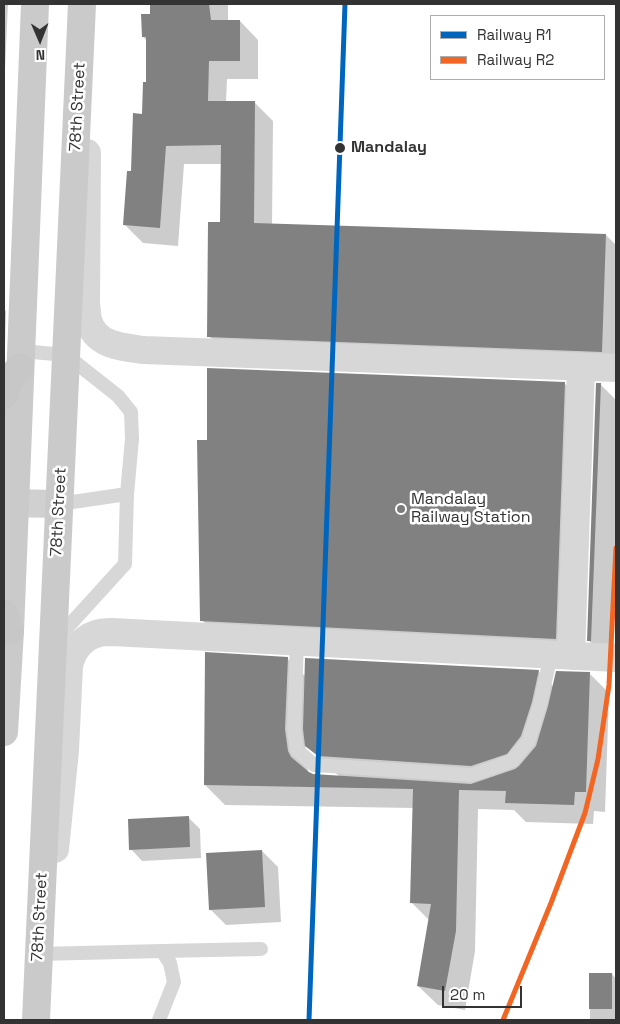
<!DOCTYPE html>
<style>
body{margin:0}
#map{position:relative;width:620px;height:1024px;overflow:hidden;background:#fff;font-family:"Space Grotesk",sans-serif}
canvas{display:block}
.frame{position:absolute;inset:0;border:5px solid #333;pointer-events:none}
.legend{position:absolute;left:430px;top:15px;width:175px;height:65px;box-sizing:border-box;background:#fff;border:1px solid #adadad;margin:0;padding:6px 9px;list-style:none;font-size:15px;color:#333}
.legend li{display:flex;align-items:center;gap:10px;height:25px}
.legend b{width:25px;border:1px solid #adadad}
.north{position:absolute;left:15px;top:15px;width:50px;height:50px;-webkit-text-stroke:4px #fff;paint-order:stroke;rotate:179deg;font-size:14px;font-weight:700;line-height:20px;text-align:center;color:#333}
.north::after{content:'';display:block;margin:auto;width:18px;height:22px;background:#333;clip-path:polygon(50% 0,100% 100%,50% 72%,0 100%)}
.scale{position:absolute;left:442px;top:986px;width:80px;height:22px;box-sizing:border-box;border:2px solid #333;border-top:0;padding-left:6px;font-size:15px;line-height:18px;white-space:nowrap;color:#333;-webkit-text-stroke:4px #fff;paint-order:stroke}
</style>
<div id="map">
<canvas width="620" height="1024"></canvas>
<div class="frame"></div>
<ul class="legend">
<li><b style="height:6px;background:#0065bd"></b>Railway R1</li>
<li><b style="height:6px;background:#f26522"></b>Railway R2</li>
</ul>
<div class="north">N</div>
<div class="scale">20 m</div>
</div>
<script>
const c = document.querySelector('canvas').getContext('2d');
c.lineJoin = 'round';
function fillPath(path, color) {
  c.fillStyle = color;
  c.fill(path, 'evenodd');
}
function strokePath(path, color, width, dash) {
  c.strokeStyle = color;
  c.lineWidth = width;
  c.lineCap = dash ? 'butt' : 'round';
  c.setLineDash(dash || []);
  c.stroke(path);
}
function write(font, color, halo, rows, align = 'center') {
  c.font = font + ' "Space Grotesk",sans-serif';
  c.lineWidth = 5;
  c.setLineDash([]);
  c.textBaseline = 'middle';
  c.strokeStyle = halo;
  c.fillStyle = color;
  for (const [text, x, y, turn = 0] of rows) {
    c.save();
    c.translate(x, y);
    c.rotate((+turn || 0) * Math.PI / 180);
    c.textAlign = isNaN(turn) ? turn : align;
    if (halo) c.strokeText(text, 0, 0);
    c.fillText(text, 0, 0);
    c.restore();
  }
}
const shadow = new Path2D(`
 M 4,4 L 8,4 L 4,91 Z
 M 151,4 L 228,4 L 228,21 L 240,21 L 258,40 L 258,79 L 227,79 L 226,102 L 254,102 L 273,121 L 272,225 L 606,235 L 616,245 L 616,370 L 227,355 L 209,336 L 221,223 L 222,164 L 184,164 L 178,246 L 143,243 L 125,225 L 132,172 L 143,115 L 147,83 L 147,41 L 143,37 L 151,15 Z
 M 4,309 L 6,311 L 4,386 Z
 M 564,383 L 584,403 L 575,659 L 221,640 L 202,620 L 208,441 Z
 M 600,384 L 616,400 L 616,514 L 611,660 L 608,660 L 588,640 Z
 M 287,658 L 306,677 L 538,671 L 554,687 L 590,674 L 609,693 L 605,812 L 594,811 L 593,824 L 526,822 L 514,810 L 478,809 L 475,951 L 465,1010 L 438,1005 L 418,986 L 429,920 L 412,903 L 414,808 L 225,805 L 205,785 ZM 305,743 L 327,765 L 340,777 L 313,775 L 308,772 Z
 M 188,817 L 200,829 L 201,858 L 142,861 L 131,849 Z
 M 262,851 L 278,867 L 281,922 L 226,925 L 210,909 Z
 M 590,974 L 612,974 L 616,979 L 616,1020 L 590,1020 Z`);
const building = new Path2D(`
 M 150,4 L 209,4 L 211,20 L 240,20 L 240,61 L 209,61 L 208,101 L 255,101 L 254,223 L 606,234 L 602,352 L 207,337 L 208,222 L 220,222 L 221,145 L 166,146 L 160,228 L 123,225 L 127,171 L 131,171 L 133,113 L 142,114 L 143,82 L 146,82 L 146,37 L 142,37 L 141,14 L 150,14 Z
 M 207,368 L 565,382 L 556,639 L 200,621 L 197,440 L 207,440 Z
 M 596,383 L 601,383 L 591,641 L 587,641 Z
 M 205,652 L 288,657 L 285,729 L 288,751 L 291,757 L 309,772 L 313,774 L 471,784 L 515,769 L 519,766 L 536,746 L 548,706 L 556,671 L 590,672 L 586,792 L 575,792 L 574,805 L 505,803 L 506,791 L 459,790 L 456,931 L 445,991 L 417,986 L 431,904 L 410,903 L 413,789 L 204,785 Z
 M 305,658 L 539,670 L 532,702 L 521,736 L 507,754 L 471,766 L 318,756 L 305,746 L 303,729 Z
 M 189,816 L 190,847 L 129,850 L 128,819 Z
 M 262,850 L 265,907 L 209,910 L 206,853 Z
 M 589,973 L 612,973 L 612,1009 L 589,1009 Z`);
const service = new Path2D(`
 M 21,351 L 66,355 L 118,396 L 131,412 L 132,439 L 127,494 L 125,564 L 55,641
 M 59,504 L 127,494
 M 297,641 L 294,729 L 297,750 L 314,765 L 472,775 L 512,761 L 529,740 L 540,704 L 551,655
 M 162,951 L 261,949
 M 39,954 L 162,951 L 170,963 L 174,982 L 159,1020`);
const minor = new Path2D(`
 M 87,153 L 86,304 C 87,309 87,315 88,320 C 96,346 121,347 144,350 L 616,368
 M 571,656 L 581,367
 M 55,849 L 65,750 L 69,666 C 72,652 81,639 96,634 C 101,632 106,632 112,632 L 616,658`);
const secondary = new Path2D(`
 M 4,503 L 59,504`);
const primary = new Path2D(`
 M 4,732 L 10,631 L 35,4
 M 36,1020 L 82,4`);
const trunk = new Path2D(`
 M 4,395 L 9,380 L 20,367
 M 4,614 L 10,631`);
const rail1 = new Path2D(`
 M 309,1020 L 345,4`);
const rail2 = new Path2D(`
 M 503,1020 L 551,903 L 585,813 L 598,759 L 609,685 L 616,548`);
const markers = [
 [340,148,6,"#333"],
 [401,509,5,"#7a7a7a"]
];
const streetNames = [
 ["78th Street",78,107,-87],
 ["78th Street",59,512,-87],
 ["78th Street",40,917,-87]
];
const stopNames = [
 ["Mandalay",351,148]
];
const poiNames = [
 ["Mandalay",411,500],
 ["Railway Station",411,518]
];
fillPath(shadow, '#0003');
fillPath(building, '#818181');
strokePath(service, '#d7d7d7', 14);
strokePath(minor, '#d7d7d7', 28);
strokePath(secondary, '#d0d0d0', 28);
strokePath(primary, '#cacaca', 28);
strokePath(trunk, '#c7c7c7', 28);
strokePath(rail1, '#0065bd', 5);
strokePath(rail2, '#f26522', 5);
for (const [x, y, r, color] of markers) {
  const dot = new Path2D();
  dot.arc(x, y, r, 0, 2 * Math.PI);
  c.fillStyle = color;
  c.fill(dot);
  strokePath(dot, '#fff', 2);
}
write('16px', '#333', '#fff', streetNames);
write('bold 16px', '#333', '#fff', stopNames, 'left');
write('16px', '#333', '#fff', poiNames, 'left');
</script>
